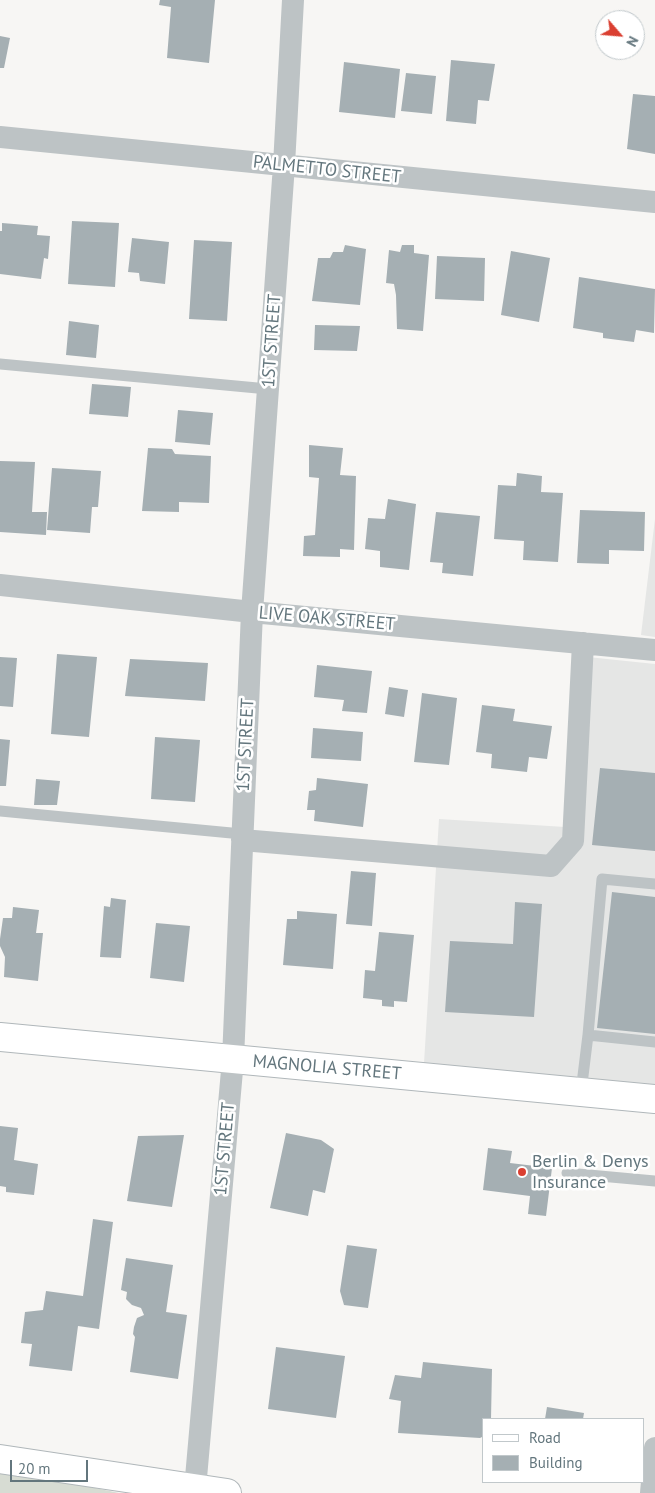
<!DOCTYPE html>
<style>
body{margin:0}
#map{position:relative;width:655px;height:1493px;overflow:hidden;background:#f7f6f4;font-family:"PT Sans",sans-serif}
canvas{display:block}
.legend{position:absolute;left:482px;top:1418px;width:162px;height:65px;box-sizing:border-box;background:#fff;border:1px solid #c1c8cb;margin:0;padding:6px 9px;list-style:none;font-size:15px;color:#63767d}
.legend li{display:flex;align-items:center;gap:10px;height:25px}
.legend b{width:25px;border:1px solid #c1c8cb}
.north{position:absolute;left:595px;top:10px;width:50px;height:50px;box-sizing:border-box;background:#fff;border:1px solid #c1c8cb;border-radius:50%;rotate:117deg;font-size:14px;font-weight:700;line-height:20px;text-align:center;color:#63767d}
.north::after{content:'';display:block;margin:auto;width:18px;height:22px;background:#da3f31;clip-path:polygon(50% 0,100% 100%,50% 72%,0 100%)}
.scale{position:absolute;left:10px;top:1460px;width:78px;height:22px;box-sizing:border-box;border:2px solid #63767d;border-top:0;padding-left:6px;font-size:15px;line-height:18px;white-space:nowrap;color:#63767d;-webkit-text-stroke:4px #fff;paint-order:stroke}
</style>
<div id="map">
<canvas width="655" height="1493"></canvas>
<ul class="legend">
<li><b style="height:6px;background:#fff"></b>Road</li>
<li><b style="height:14px;background:#a5afb3"></b>Building</li>
</ul>
<div class="north">N</div>
<div class="scale">20 m</div>
</div>
<script>
const c = document.querySelector('canvas').getContext('2d');
c.lineJoin = 'round';
function fillPath(path, color) {
  c.fillStyle = color;
  c.fill(path, 'evenodd');
}
function strokePath(path, color, width, dash) {
  c.strokeStyle = color;
  c.lineWidth = width;
  c.lineCap = dash ? 'butt' : 'round';
  c.setLineDash(dash || []);
  c.stroke(path);
}
function write(font, color, halo, rows, align = 'center') {
  c.font = font + ' "PT Sans",sans-serif';
  c.lineWidth = 5;
  c.setLineDash([]);
  c.textBaseline = 'middle';
  c.strokeStyle = halo;
  c.fillStyle = color;
  for (const [text, x, y, turn = 0] of rows) {
    c.save();
    c.translate(x, y);
    c.rotate((+turn || 0) * Math.PI / 180);
    c.textAlign = isNaN(turn) ? turn : align;
    if (halo) c.strokeText(text, 0, 0);
    c.fillText(text, 0, 0);
    c.restore();
  }
}
const built = new Path2D(`
 M 655,519 L 655,637 L 641,635 Z
 M 578,656 L 655,664 L 655,1085 L 424,1063 L 439,819 L 565,827 Z`);
const green = new Path2D(`
 M 0,1468 L 119,1493 L 0,1493 Z`);
const building = new Path2D(`
 M 160,0 L 215,0 L 209,63 L 167,58 L 171,7 L 159,5 Z
 M 0,36 L 10,38 L 4,68 L 0,68 Z
 M 451,60 L 495,64 L 489,101 L 478,100 L 476,124 L 446,121 Z
 M 344,62 L 400,69 L 395,118 L 339,112 Z
 M 406,73 L 436,76 L 432,114 L 401,111 Z
 M 633,94 L 655,96 L 655,154 L 627,149 Z
 M 72,221 L 119,223 L 115,287 L 68,284 Z
 M 2,223 L 38,226 L 37,235 L 50,236 L 48,259 L 44,258 L 41,279 L 0,274 L 0,231 L 2,231 Z
 M 132,238 L 169,242 L 165,284 L 140,281 L 139,273 L 128,272 Z
 M 194,240 L 232,242 L 227,321 L 189,319 Z
 M 345,245 L 366,249 L 360,305 L 312,301 L 318,258 L 330,258 L 333,252 L 343,252 Z
 M 402,245 L 414,245 L 414,253 L 429,255 L 423,331 L 397,329 L 396,295 L 394,284 L 386,283 L 389,250 L 400,252 Z
 M 511,251 L 550,258 L 539,322 L 501,315 Z
 M 437,256 L 485,258 L 484,301 L 435,299 Z
 M 579,277 L 655,289 L 654,333 L 636,330 L 634,342 L 603,338 L 603,333 L 573,328 Z
 M 69,321 L 99,325 L 96,358 L 66,355 Z
 M 315,325 L 360,326 L 357,351 L 314,350 Z
 M 92,384 L 131,387 L 128,417 L 89,414 Z
 M 178,410 L 213,413 L 210,445 L 175,442 Z
 M 309,445 L 343,448 L 340,475 L 356,476 L 354,550 L 340,549 L 340,557 L 303,556 L 304,536 L 315,535 L 319,478 L 309,477 Z
 M 148,448 L 172,449 L 175,454 L 211,456 L 209,503 L 179,502 L 179,512 L 142,511 Z
 M 0,461 L 35,462 L 32,512 L 47,512 L 46,535 L 0,532 Z
 M 52,468 L 101,471 L 98,507 L 92,507 L 90,533 L 47,530 Z
 M 517,473 L 542,476 L 541,492 L 563,493 L 558,562 L 523,560 L 524,541 L 494,539 L 498,485 L 516,486 Z
 M 388,499 L 416,504 L 409,570 L 380,567 L 380,551 L 365,549 L 368,518 L 385,519 Z
 M 580,510 L 645,512 L 644,551 L 609,550 L 609,564 L 577,563 Z
 M 436,512 L 480,516 L 473,576 L 442,573 L 443,563 L 430,562 Z
 M 57,654 L 97,657 L 89,737 L 51,734 Z
 M 0,657 L 17,658 L 13,707 L 0,706 Z
 M 130,659 L 208,663 L 205,701 L 125,696 Z
 M 317,665 L 372,671 L 367,713 L 342,711 L 344,700 L 314,697 Z
 M 389,687 L 408,690 L 404,717 L 385,714 Z
 M 422,693 L 457,698 L 449,765 L 414,762 Z
 M 482,705 L 515,709 L 513,721 L 552,726 L 547,759 L 529,757 L 527,772 L 491,768 L 492,754 L 476,752 Z
 M 313,728 L 363,732 L 361,761 L 311,758 Z
 M 155,737 L 200,740 L 195,802 L 151,799 Z
 M 0,739 L 10,740 L 6,786 L 0,786 Z
 M 600,768 L 655,773 L 655,851 L 592,845 Z
 M 317,778 L 368,784 L 363,827 L 314,821 L 315,810 L 307,810 L 309,791 L 316,790 Z
 M 36,779 L 60,781 L 57,805 L 34,805 Z
 M 351,871 L 376,873 L 372,926 L 346,924 Z
 M 612,892 L 655,897 L 655,1034 L 597,1028 Z
 M 111,898 L 126,900 L 121,958 L 100,957 L 104,906 L 110,907 Z
 M 515,902 L 542,904 L 534,1017 L 445,1012 L 450,941 L 513,944 Z
 M 13,907 L 39,910 L 36,933 L 43,933 L 38,981 L 4,977 L 5,957 L 0,946 L 0,939 L 3,918 L 12,918 Z
 M 297,911 L 337,914 L 333,969 L 283,965 L 287,919 L 297,919 Z
 M 156,923 L 190,926 L 184,982 L 150,978 Z
 M 379,932 L 414,935 L 407,1002 L 394,1001 L 394,1007 L 382,1006 L 382,1000 L 363,998 L 365,970 L 375,971 Z
 M 0,1126 L 18,1128 L 14,1160 L 38,1164 L 34,1195 L 6,1192 L 6,1187 L 0,1186 Z
 M 286,1133 L 321,1140 L 334,1149 L 325,1193 L 313,1190 L 308,1216 L 270,1208 Z
 M 184,1135 L 172,1207 L 127,1201 L 138,1136 Z
 M 488,1148 L 512,1151 L 510,1163 L 552,1168 L 546,1216 L 528,1214 L 530,1196 L 483,1190 Z
 M 93,1219 L 113,1222 L 99,1329 L 78,1326 L 72,1371 L 29,1366 L 32,1344 L 21,1343 L 25,1312 L 43,1310 L 46,1291 L 83,1296 Z
 M 347,1245 L 377,1249 L 368,1308 L 344,1305 L 340,1291 Z
 M 126,1258 L 173,1265 L 166,1312 L 187,1315 L 178,1379 L 130,1372 L 135,1337 L 133,1334 L 134,1327 L 137,1318 L 144,1315 L 141,1308 L 132,1305 L 126,1299 L 127,1292 L 121,1290 Z
 M 276,1347 L 345,1356 L 336,1418 L 268,1409 Z
 M 423,1362 L 492,1369 L 491,1419 L 484,1419 L 484,1436 L 480,1438 L 398,1433 L 401,1401 L 389,1399 L 395,1375 L 421,1378 Z
 M 547,1407 L 584,1413 L 583,1419 L 545,1419 Z`);
const lane = new Path2D(`
 M 0,364 L 268,389
 M 0,811 L 242,834
 M 588,1035 L 602,879 L 655,884
 M 581,1092 L 588,1035 L 655,1042
 M 567,1173 L 655,1181`);
const street = new Path2D(`
 M 0,137 L 655,202
 M 0,585 L 252,612 L 655,650
 M 242,840 L 551,866 L 573,841 L 583,643
 M 195,1489 L 233,1059 L 252,612 L 284,165 L 293,0
 M 651,1493 L 655,1448`);
const secondary = new Path2D(`
 M 0,1037 L 655,1099
 M 0,1459 L 227,1493`);
const markers = [
 [522,1172,5,"#da3f31"]
];
const streetNames = [
 ["PALMETTO STREET",327,170,6],
 ["1ST STREET",272,341,-86],
 ["LIVE OAK STREET",327,619,5],
 ["1ST STREET",246,745,-87],
 ["MAGNOLIA STREET",327,1068,5],
 ["1ST STREET",225,1149,-85]
];
const poiNames = [
 ["Berlin & Denys",532,1162],
 ["Insurance",532,1183]
];
fillPath(built, '#e5e6e5');
fillPath(green, '#d7dcd3');
fillPath(building, '#a5afb3');
strokePath(secondary, '#b0b7ba', 30);
strokePath(lane, '#bdc3c5', 11);
strokePath(street, '#bdc3c5', 22);
strokePath(secondary, '#fff', 28);
for (const [x, y, r, color] of markers) {
  const dot = new Path2D();
  dot.arc(x, y, r, 0, 2 * Math.PI);
  c.fillStyle = color;
  c.fill(dot);
  strokePath(dot, '#fff', 2);
}
write('18px', '#63767d', '#fff', streetNames);
write('18px', '#63767d', '#fff', poiNames, 'left');
</script>
